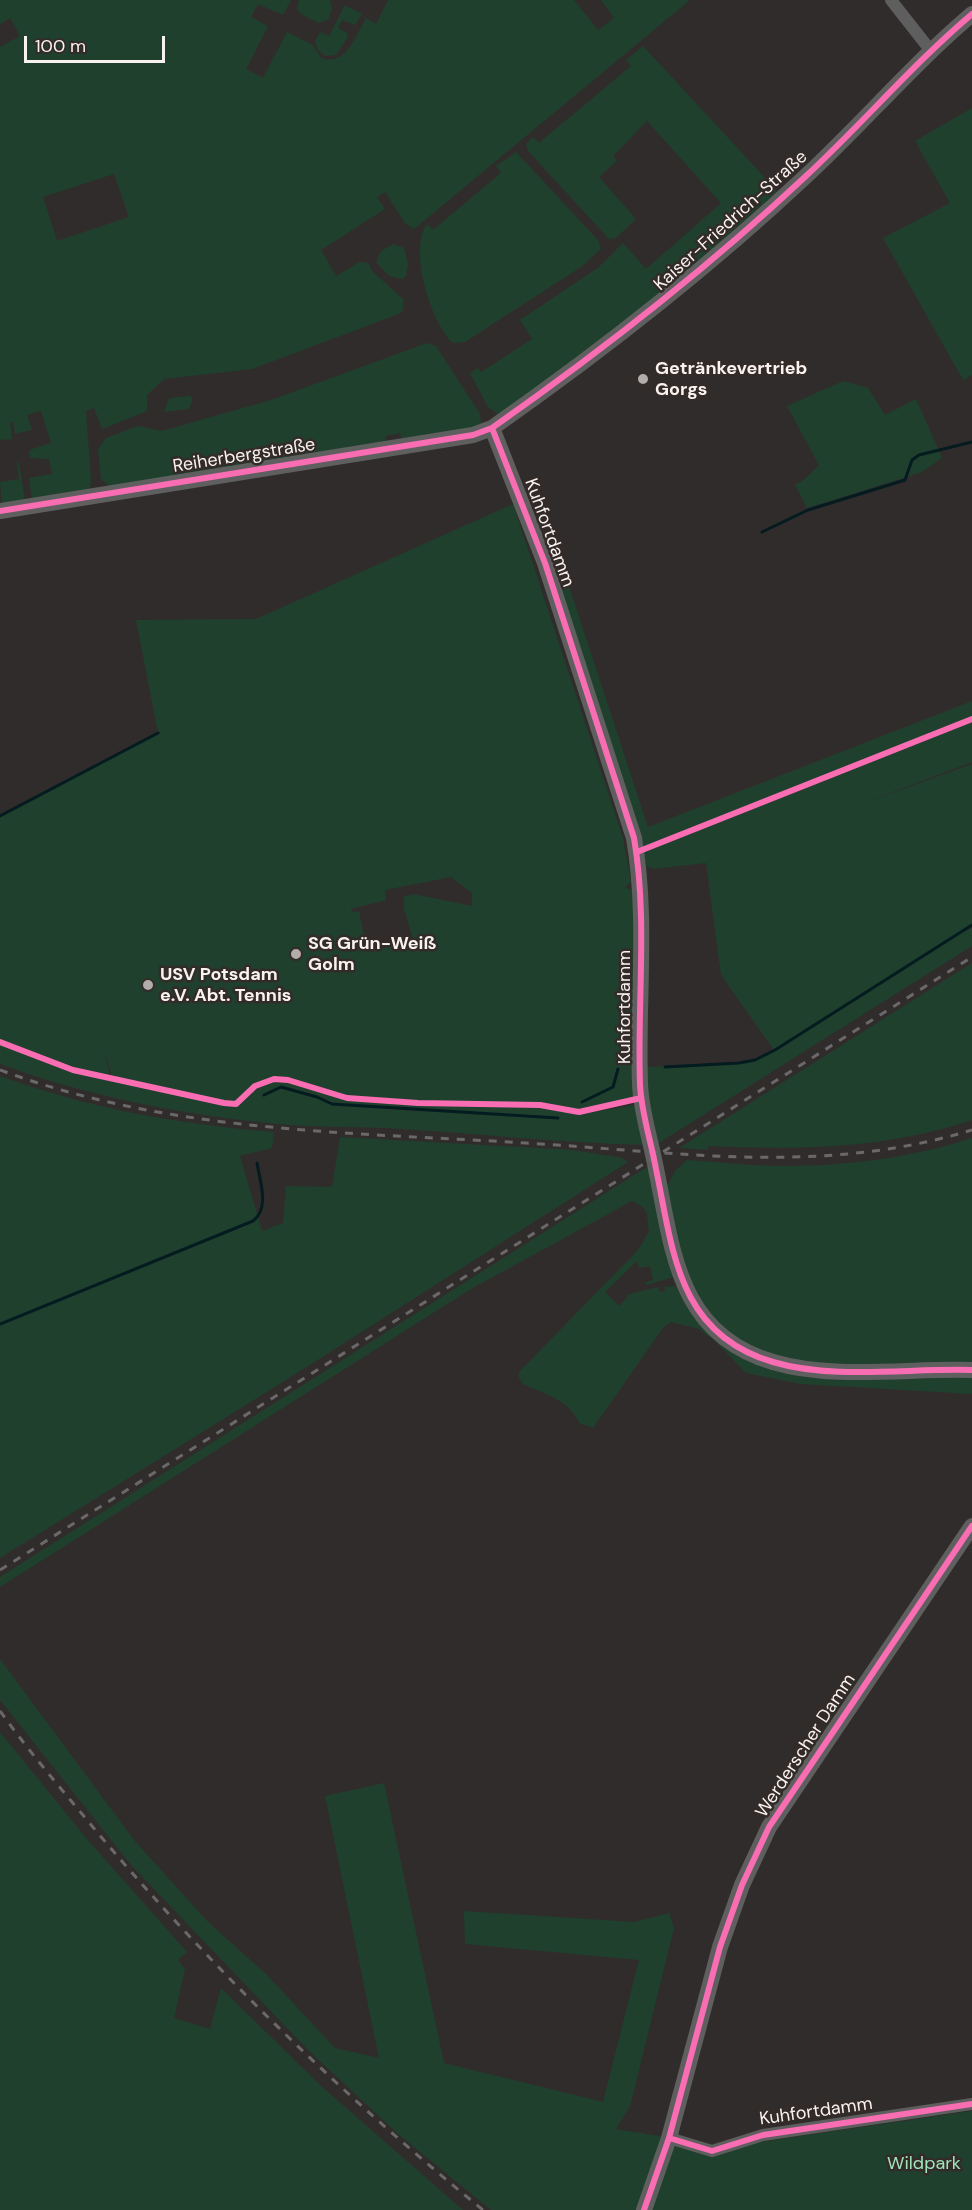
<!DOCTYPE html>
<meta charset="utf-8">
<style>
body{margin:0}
#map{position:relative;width:972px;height:2210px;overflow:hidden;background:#302c2b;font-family:"DM Sans",sans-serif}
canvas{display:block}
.scale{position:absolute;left:24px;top:36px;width:141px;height:27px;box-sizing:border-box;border:3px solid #f8f2f0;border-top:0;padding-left:8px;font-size:18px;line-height:21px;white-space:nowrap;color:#f8f2f0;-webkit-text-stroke:4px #332b28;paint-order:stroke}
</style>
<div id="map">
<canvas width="972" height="2210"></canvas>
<div class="scale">100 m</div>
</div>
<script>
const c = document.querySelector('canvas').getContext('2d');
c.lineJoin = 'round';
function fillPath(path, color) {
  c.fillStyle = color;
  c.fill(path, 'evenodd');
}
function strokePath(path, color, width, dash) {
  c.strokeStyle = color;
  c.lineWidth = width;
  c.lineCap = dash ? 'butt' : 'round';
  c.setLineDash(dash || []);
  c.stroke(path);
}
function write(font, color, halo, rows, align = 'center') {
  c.font = font + ' "DM Sans",sans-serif';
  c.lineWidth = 5;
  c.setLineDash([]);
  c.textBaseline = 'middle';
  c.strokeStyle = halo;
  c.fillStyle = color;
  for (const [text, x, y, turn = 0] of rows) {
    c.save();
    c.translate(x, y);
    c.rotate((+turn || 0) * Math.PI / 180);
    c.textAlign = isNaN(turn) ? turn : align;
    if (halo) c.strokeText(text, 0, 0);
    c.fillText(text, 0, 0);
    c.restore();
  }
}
const green = new Path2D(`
 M 0,0 L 291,0 L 283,15 L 258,4 L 251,17 L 268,26 L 246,69 L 263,78 L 287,32 L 313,45 L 321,58 C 346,67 356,35 366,18 L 376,24 L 388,0 L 574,0 L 598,30 L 614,18 L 601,0 L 690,0 L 414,229 L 405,223 L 385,192 L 377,197 L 385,209 L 321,250 L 336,276 L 360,262 L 368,263 L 373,272 L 403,299 L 403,310 L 399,314 L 252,369 L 164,379 L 147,395 L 147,411 L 102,429 L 94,408 L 86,411 L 91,480 L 90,489 L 32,500 L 29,478 L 52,474 L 49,459 L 30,458 L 29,450 L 51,443 L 41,411 L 27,415 L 32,430 L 15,434 L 13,422 L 10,422 L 12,439 L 0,440 L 0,47 L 20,36 L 10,18 L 0,24 ZM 114,174 L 129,217 L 57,241 L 43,197 Z
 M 299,0 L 330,0 L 332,9 L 328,20 L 319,23 L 301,14 L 297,9 Z
 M 345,5 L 362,14 L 355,25 L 342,20 L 338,28 L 347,33 L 348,37 L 336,55 L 325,56 L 317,49 L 315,41 L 320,32 L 329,36 Z
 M 643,46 L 780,194 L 706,261 L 500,416 L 488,407 L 470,373 L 478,368 L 481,372 L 532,339 L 520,320 L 599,267 L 623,243 L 646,269 L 721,203 L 647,121 L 613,156 L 617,161 L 599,177 L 636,219 L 616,238 L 609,239 L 528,151 L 526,144 L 533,137 L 539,143 L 631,66 L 626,60 Z
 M 972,108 L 972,375 L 963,380 L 883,238 L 950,203 L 915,141 Z
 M 516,152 L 598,240 L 601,249 L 581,267 L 465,342 L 453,343 C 431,323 408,250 427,224 L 433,230 L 501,173 L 496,166 Z
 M 394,244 L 404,248 L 408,264 L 406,276 L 402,279 L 389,276 L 376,262 L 381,251 Z
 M 427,343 L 436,346 L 480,414 L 481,424 L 469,430 L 402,440 L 400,433 L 385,436 L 387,443 L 110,487 L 101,479 L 98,449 L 106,438 L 138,426 L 162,431 L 271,400 Z
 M 843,381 L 868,388 L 885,415 L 916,399 L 942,458 L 922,472 L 807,508 L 795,485 L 805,479 L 819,465 L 787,406 Z
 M 190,396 L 193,400 L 189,409 L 164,412 L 169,398 Z
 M 19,462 L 25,501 L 2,505 L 0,482 L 19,479 L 17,463 Z
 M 513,504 L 623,838 L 631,882 L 625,887 L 635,892 L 634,1099 L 586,1113 L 637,1105 L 646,1145 C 564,1143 483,1134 401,1129 C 361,1126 319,1128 279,1124 C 183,1115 90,1097 0,1064 L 0,1043 L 71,1072 L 113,1080 L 103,1048 L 110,1076 L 73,1067 L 0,1041 L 0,816 L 158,733 L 136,620 L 256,619 ZM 451,877 L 472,893 L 472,906 L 413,894 L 404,897 L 404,909 L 414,942 L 367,951 L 359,911 L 352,912 L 351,909 L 386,900 L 385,890 Z
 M 560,559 L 648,827 L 972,701 L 972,762 L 861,804 L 972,764 L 972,925 L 957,935 L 972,928 L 972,946 L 657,1144 L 644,1067 C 686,1065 737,1071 774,1050 L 721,975 L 706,863 L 653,869 L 646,866 L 548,563 Z
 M 972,963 L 972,1120 C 885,1149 799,1150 708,1146 L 708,1150 L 679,1148 Z
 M 0,1076 C 91,1109 178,1124 274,1132 L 272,1148 L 240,1156 L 262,1231 L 283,1223 L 286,1186 L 332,1187 L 340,1137 L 573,1150 L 623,1158 L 628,1162 L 305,1368 L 0,1558 Z
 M 972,1138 L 972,1394 L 801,1384 L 746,1373 L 715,1341 L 699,1329 L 671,1322 L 663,1328 L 593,1428 L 579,1423 C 570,1400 544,1394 523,1384 L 519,1378 L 519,1372 L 637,1251 L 649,1232 L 647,1214 L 643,1207 L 632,1201 L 471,1289 L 0,1587 L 0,1577 L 650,1165 L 674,1277 L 646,1285 L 646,1282 L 653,1280 L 650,1266 L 639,1268 L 637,1261 L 605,1292 L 619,1306 L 628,1297 L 626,1295 L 658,1287 L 660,1292 L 665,1291 L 664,1287 L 675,1286 L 726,1333 L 686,1283 L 666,1188 L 675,1171 L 687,1160 C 718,1162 750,1166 782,1166 C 846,1166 911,1158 972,1138 Z
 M 0,1659 L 134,1840 L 209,1923 L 266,1974 L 335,2048 L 379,2058 L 325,1796 L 384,1783 L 444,2063 L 603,2102 L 639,1960 L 465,1944 L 464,1911 L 634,1922 L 669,1913 L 674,1928 L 630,2106 L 616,2129 L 726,2147 L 972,2111 L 972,2210 L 491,2210 L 398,2134 L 307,2049 L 131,1865 L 0,1700 Z
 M 0,1732 L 86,1838 L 187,1952 L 178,1960 L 185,1969 L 174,2018 L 210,2029 L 221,1988 L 320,2085 L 463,2210 L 0,2210 Z`);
const stream = new Path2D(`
 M 762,532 L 808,510 L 905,480 L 912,460 L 919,455 L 972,442
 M 0,816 L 158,733
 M 665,1067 L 739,1063 L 755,1060 L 775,1050 L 972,925
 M 264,1095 L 281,1087 L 317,1097 L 332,1104 L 558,1118
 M 582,1102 L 613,1087 L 618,1069
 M 0,1324 L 253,1221 C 270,1208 260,1182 257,1163`);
const street = new Path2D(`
 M 891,0 L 931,51
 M 669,2138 L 712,2151 L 763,2135 L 972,2104`);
const secondary = new Path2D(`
 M 492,428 L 545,563 L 634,838 C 648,919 637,1003 640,1084 C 641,1112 651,1141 656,1169 C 673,1250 677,1334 773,1362 C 833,1380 909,1368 972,1370
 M 0,511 L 473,435 L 492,428 C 603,350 708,268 806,176 C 863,123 913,64 972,14
 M 644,2210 L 669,2138 L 720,1947 L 742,1885 L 769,1827 L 972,1526`);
const rail = new Path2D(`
 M 0,1070 C 170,1133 347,1132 526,1143 C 680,1152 820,1176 972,1130
 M 0,1570 L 972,957
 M 0,1711 C 30,1753 64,1792 97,1832 C 213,1970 343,2096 483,2210`);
const cycleway = new Path2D(`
 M 492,428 L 545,563 L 634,838 C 648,919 637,1003 640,1084 C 641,1112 651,1141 656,1169 C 673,1250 677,1334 773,1362 C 833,1380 909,1368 972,1370
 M 0,511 L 473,435 L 492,428 C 603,350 708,268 806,176 C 863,123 913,64 972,14
 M 637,852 L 972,719
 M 0,1042 L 73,1070 L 224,1103 L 236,1104 L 255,1086 L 274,1079 L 288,1080 L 347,1098 L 418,1103 L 540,1105 L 579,1112 L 641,1098
 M 669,2138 L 712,2151 L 763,2135 L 972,2104
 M 644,2210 L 669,2138 L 720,1947 L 742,1885 L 769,1827 L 972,1526`);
const markers = [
 [643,379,6,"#b2adab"],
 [296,954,6,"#b2adab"],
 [148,985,6,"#b2adab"]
];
const streetNames = [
 ["Kaiser-Friedrich-Straße",731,221,-42],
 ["Reiherbergstraße",244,456,-9],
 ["Kuhfortdamm",549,533,70],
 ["Kuhfortdamm",625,1007,-90],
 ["Werderscher Damm",806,1746,-57],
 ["Kuhfortdamm",816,2112,-8]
];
const poiNames = [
 ["Getränkevertrieb",655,369],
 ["Gorgs",655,390],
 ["SG Grün-Weiß",308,944],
 ["Golm",308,965],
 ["USV Potsdam",160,975],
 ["e.V. Abt. Tennis",160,996]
];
const parkNames = [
 ["Wildpark",924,2164]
];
fillPath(green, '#20402e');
strokePath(stream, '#041b20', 3);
strokePath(street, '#5f5e5f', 12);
strokePath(secondary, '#605f60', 16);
strokePath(rail, '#6a6868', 3, [8, 8]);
strokePath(cycleway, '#f96db3', 6);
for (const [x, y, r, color] of markers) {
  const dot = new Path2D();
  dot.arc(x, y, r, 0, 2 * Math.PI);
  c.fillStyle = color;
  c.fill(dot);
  strokePath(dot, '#332b28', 2);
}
write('18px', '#f8f2f0', '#332b28', streetNames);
write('bold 18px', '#f8f2f0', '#332b28', poiNames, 'left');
write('18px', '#a1e5bb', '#332b28', parkNames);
</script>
